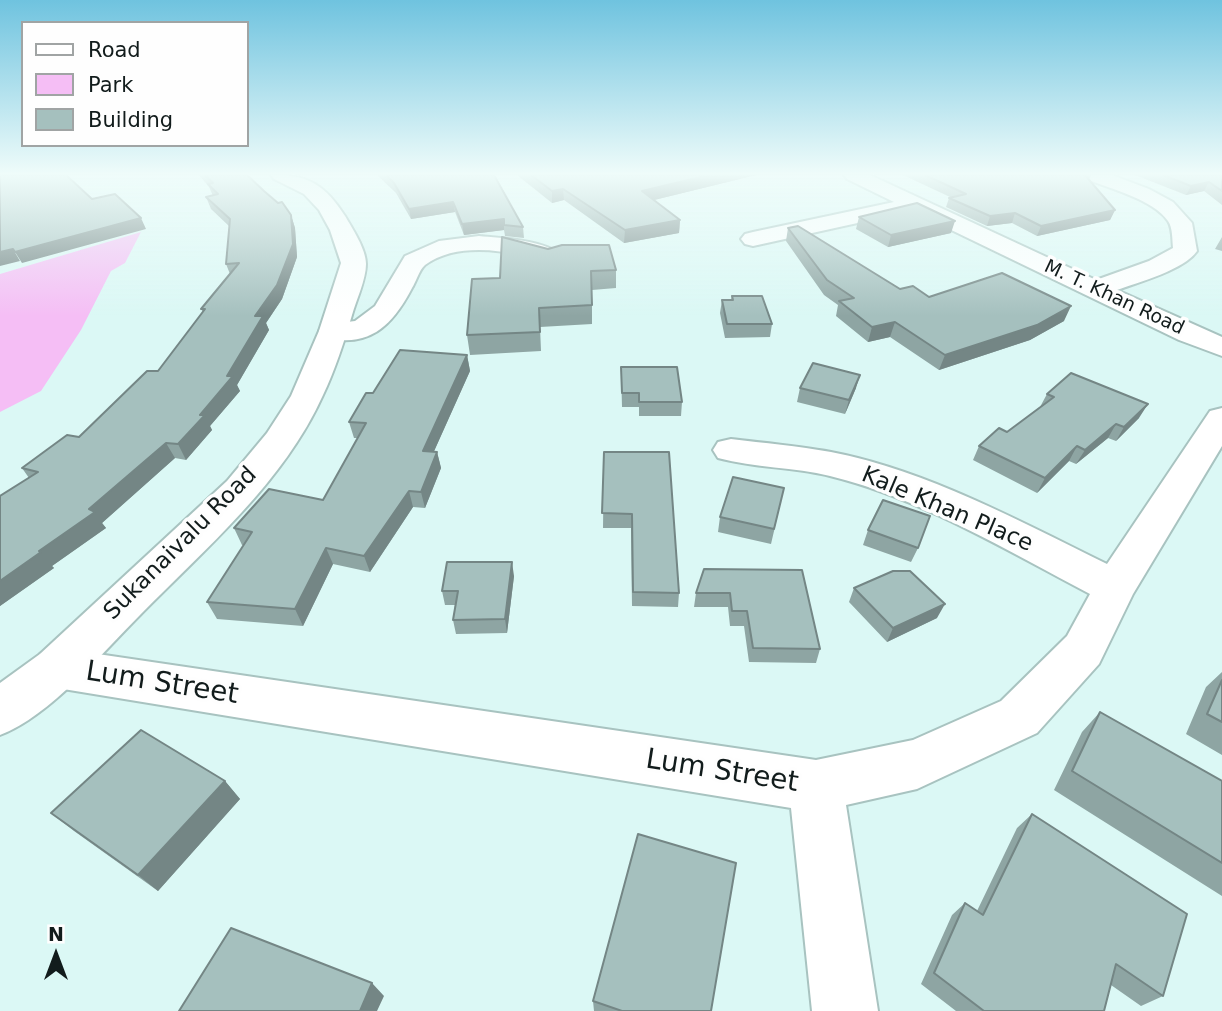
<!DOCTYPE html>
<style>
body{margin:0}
#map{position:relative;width:1222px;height:1011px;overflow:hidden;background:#dbf8f5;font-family:"DejaVu Sans",sans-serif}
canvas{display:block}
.legend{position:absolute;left:21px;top:21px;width:228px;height:126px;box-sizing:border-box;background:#fefefe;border:2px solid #a0a4a4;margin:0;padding:9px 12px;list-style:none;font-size:21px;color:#121c1c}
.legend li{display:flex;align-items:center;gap:14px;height:35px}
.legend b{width:35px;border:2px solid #a0a4a4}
.north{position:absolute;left:21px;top:920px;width:70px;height:70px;-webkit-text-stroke:5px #fefefe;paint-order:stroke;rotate:0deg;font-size:19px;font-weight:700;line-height:28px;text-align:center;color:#121c1c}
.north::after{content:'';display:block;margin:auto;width:24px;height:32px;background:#121c1c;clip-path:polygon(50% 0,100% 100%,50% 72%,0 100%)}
</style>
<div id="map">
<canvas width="1222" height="1011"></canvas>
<ul class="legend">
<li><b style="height:9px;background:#fff"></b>Road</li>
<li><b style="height:19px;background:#f5bef5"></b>Park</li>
<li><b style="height:19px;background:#a5c0be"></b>Building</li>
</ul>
<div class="north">N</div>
</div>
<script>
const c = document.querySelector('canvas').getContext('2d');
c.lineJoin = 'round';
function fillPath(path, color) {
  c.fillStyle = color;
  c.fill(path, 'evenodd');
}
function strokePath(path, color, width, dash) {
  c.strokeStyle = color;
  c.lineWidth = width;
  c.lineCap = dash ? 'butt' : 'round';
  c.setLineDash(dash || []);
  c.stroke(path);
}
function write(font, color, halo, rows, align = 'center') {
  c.font = font + ' "DejaVu Sans",sans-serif';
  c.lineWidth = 7;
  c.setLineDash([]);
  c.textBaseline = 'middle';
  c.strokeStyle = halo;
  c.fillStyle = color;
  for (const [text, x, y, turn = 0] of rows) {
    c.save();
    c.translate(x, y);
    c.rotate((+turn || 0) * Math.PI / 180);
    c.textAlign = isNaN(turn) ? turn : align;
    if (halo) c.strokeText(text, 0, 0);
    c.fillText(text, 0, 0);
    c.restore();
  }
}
const green = new Path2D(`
 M 141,232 L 125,263 L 111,271 L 81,330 L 41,391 L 0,412 L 0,274 Z`);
const minor = new Path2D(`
 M 844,175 L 870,175 L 1096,280 L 1149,261 L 1173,248 C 1172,240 1173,228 1168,221 C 1154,200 1109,188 1086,179 L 1083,175 L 1112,175 L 1149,189 L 1173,202 L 1192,223 L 1197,251 C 1184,270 1139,282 1117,290 L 1222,337 L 1222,356 L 1179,340 L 912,211 L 753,246 L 745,244 L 741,239 L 745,234 L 753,232 L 894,202 L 847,179 Z
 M 479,236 C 500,238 551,240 563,258 L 560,263 C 544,267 534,258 519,255 C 490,248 450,246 425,265 C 419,270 416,282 412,288 C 392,326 369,349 323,337 L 319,331 L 323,325 L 355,321 L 375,306 L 405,256 L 439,241 Z
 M 1222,408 L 1222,446 L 1133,594 L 1099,664 L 1037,733 L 917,789 L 846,805 L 878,1011 L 812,1011 L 791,808 L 57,688 L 40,682 L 33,668 L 40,654 L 57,648 L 816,760 L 913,740 L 1001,701 L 1067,636 L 1090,594 C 1008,551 920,498 830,476 C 794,467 755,468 718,458 L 713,450 L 718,442 L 731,439 C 764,443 798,446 831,452 C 926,470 1021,522 1107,564 L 1210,411 Z`);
const major = new Path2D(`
 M 271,175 C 308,174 325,185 345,216 C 352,228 366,249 366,264 C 366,280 356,300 352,315 C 344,342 335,370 323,395 C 284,482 206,548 140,615 C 102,653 50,716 0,735 L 0,683 L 40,654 L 227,481 L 267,433 L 291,396 L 319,331 L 341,263 L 330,230 L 319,210 L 304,194 L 274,179 Z`);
const wall = new Path2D(`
 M 199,175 L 247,175 L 264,191 L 291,215 L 295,228 L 297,257 L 282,299 L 266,323 L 269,330 L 237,385 L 240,391 L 210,426 L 212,430 L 186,460 L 175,458 L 102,523 L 106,528 L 52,566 L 54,568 L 0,606 L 0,496 L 29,478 L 22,468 L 79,437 L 158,371 L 203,312 L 201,309 L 230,274 L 226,264 L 230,227 L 211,209 L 206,197 L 213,196 L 209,187 Z
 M 377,175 L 494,175 L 523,227 L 524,238 L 505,236 L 504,230 L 464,235 L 455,212 L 411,219 L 396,193 Z
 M 517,175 L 756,175 L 654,200 L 680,220 L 679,233 L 624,243 L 564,200 L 552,203 Z
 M 903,175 L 1091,175 L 1089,180 L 1115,210 L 1110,220 L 1037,236 L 1012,223 L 987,226 L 946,207 L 949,198 L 950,197 Z
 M 1135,175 L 1222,175 L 1222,205 L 1204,191 L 1186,195 Z
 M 859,217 L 951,233 L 888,247 L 856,229 Z
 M 788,228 L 900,289 L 929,297 L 1064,321 L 1030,340 L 939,370 L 890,337 L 868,342 L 836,316 L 838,305 L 824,295 L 786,241 Z
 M 502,237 L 616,270 L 616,288 L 592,290 L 592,324 L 540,327 L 541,351 L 470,355 L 467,335 L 500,278 Z
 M 1222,237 L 1222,251 L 1215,249 Z
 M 732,296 L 772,324 L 770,337 L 725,338 L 720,313 L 722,300 L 731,300 Z
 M 467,355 L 470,371 L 434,451 L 437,452 L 441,468 L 425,508 L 413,507 L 370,572 L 333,564 L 303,626 L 217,619 L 207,602 L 244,545 L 242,545 L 234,528 L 323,500 L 358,438 L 354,438 L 349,422 L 373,393 Z
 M 621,367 L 682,402 L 681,416 L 639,416 L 639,407 L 622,407 Z
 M 800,388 L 856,388 L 845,414 L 797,402 Z
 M 1047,394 L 1139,418 L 1116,441 L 1108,438 L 1076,464 L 1069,461 L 1037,493 L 973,460 L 979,446 L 1007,432 L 1040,407 Z
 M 604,452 L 679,593 L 678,607 L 632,606 L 631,528 L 603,528 Z
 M 784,488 L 771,544 L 718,532 L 720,517 Z
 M 868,530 L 918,548 L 911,562 L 863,545 Z
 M 704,569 L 820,649 L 816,663 L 749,662 L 744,626 L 730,626 L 728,607 L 694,607 L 696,593 Z
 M 514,576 L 507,633 L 456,634 L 453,620 L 455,605 L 445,605 L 442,591 Z
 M 854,588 L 937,618 L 887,642 L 849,602 Z
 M 1222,672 L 1222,755 L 1186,734 L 1206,687 Z
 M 1100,712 L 1222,781 L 1222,896 L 1054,790 L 1082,732 Z
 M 225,781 L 240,799 L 158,891 L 74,831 L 51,813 Z
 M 1032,814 L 1163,996 L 1141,1006 L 1111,985 L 1104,1011 L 956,1011 L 921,984 L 952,915 L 965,903 L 977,911 L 1017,828 Z
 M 593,1001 L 711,1011 L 594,1011 Z`);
const shadedWall = new Path2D(`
 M 709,175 L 756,175 L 642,203 L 642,191 Z
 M 1209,182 L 1204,191 L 1186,195 L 1191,186 Z
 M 563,189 L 564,200 L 552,203 L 552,191 Z
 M 453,202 L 455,212 L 411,219 L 409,209 Z
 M 1115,210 L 1110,220 L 1037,236 L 1041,226 Z
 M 1015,213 L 1012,223 L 987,226 L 990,216 Z
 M 291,215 L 295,228 L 297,257 L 282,299 L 266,323 L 269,330 L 237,385 L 240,391 L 210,426 L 212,430 L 186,460 L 178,444 L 200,415 L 227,376 L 255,316 Z
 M 141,218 L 146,229 L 22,263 L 15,252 Z
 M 504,219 L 504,230 L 464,235 L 462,224 Z
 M 680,220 L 679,233 L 624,243 L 625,230 Z
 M 955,221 L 951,233 L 888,247 L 891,235 Z
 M 13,249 L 20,261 L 0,266 L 0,252 Z
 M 1071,306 L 1064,321 L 1030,340 L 939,370 L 945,355 Z
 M 895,322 L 890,337 L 868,342 L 872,327 Z
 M 467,355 L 470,371 L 427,467 L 423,451 Z
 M 860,375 L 856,388 L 845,414 L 849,400 Z
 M 1148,404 L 1139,418 L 1116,441 L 1124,427 Z
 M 1116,424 L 1108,438 L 1076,464 L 1085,450 Z
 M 166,443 L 175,458 L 102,523 L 106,528 L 52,566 L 54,568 L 0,606 L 0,581 L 39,551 Z
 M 1077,446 L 1069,461 L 1037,493 L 1045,478 Z
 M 437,452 L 441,468 L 425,508 L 421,492 Z
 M 409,491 L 413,507 L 370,572 L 364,556 Z
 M 326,548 L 333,564 L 303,626 L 295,609 Z
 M 512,562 L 514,576 L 507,633 L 505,619 Z
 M 945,604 L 937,618 L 887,642 L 893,628 Z
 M 225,781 L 240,799 L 158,891 L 138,875 Z
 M 372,983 L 384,996 L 377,1011 L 360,1011 Z`);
const building = new Path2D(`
 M 0,175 L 66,175 L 92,199 L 115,194 L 141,218 L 15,252 L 13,249 L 0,252 Z
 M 205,175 L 247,175 L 264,191 L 278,203 L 282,202 L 291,215 L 293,244 L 277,285 L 255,316 L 263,316 L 227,376 L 233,376 L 200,415 L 205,415 L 178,444 L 166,443 L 89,509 L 95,512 L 39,551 L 41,552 L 0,581 L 0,496 L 38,472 L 22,468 L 67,435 L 79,437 L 147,371 L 158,371 L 205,309 L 201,309 L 239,263 L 226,264 L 230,219 L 206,197 L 218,194 L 208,184 L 213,183 Z
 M 386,175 L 494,175 L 523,227 L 504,225 L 504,219 L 462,224 L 453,202 L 409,209 L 394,183 Z
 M 531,175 L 709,175 L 642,191 L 680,220 L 625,230 L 563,189 L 552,191 Z
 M 925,175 L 1085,175 L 1115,210 L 1041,226 L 1015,213 L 990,216 L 949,198 L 966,194 Z
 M 1163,175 L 1222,175 L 1222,191 L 1209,182 L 1191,186 Z
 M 917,203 L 955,221 L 891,235 L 859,217 Z
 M 798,226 L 900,289 L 913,286 L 929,297 L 1002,273 L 1071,306 L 1037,325 L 945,355 L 895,322 L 872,327 L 839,301 L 854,298 L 827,280 L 788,228 Z
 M 502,237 L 548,249 L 562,245 L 609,245 L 616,270 L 591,271 L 592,305 L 539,308 L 540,332 L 467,335 L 472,279 L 500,278 Z
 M 732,296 L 762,296 L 772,324 L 727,324 L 722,300 L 733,300 Z
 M 400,350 L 467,355 L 423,451 L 437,452 L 421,492 L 409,491 L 364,556 L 326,548 L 295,609 L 207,602 L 252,532 L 234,528 L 269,489 L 323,500 L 366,423 L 349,422 L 366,393 L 373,393 Z
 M 813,363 L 860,375 L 849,400 L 800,388 Z
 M 621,367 L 677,367 L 682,402 L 639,402 L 639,393 L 622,393 Z
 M 1071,373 L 1148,404 L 1124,427 L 1116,424 L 1085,450 L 1077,446 L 1045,478 L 979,446 L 999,428 L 1007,432 L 1054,397 L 1047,394 Z
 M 604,452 L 669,452 L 679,593 L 633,592 L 632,514 L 602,513 Z
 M 733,477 L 784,488 L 774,529 L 720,517 Z
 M 883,500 L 930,516 L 918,548 L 868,530 Z
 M 447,562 L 512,562 L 505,619 L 453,620 L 458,591 L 442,591 Z
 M 704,569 L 802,570 L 820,649 L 753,648 L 747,611 L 732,611 L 730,593 L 696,593 Z
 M 893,571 L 910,571 L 945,604 L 893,628 L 854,588 Z
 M 1222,680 L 1222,722 L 1207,714 Z
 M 1100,712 L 1222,781 L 1222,863 L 1072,771 Z
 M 141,730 L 225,781 L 138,875 L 51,813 Z
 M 1032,814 L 1187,914 L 1163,996 L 1116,964 L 1104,1011 L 984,1011 L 934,973 L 965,903 L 983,915 Z
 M 638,834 L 736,863 L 711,1011 L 622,1011 L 593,1001 Z
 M 231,928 L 372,983 L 360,1011 L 179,1011 Z`);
const farStreetnames = [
 ["M. T. Khan Road",1114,298,25]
];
const streetNames = [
 ["Kale Khan Place",947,510,23],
 ["Sukanaivalu Road",181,544,-45]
];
const nearStreetnames = [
 ["Lum Street",162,684,9],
 ["Lum Street",722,772,9]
];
fillPath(green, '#f5bef5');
strokePath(minor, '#a8c3c0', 4);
strokePath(major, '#a8c3c0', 4);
fillPath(minor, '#fff');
fillPath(major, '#fff');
fillPath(wall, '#8ea5a3');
fillPath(shadedWall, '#748685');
fillPath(building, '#a5c0be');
strokePath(building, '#748685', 2);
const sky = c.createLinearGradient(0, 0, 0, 316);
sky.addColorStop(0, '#6fc3df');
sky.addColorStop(0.55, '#effcfa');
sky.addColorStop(1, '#effcfa00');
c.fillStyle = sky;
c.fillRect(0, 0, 1222, 316);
write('19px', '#121c1c', '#fefefe', farStreetnames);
write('23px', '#121c1c', '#fefefe', streetNames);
write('28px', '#121c1c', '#fefefe', nearStreetnames);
</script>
